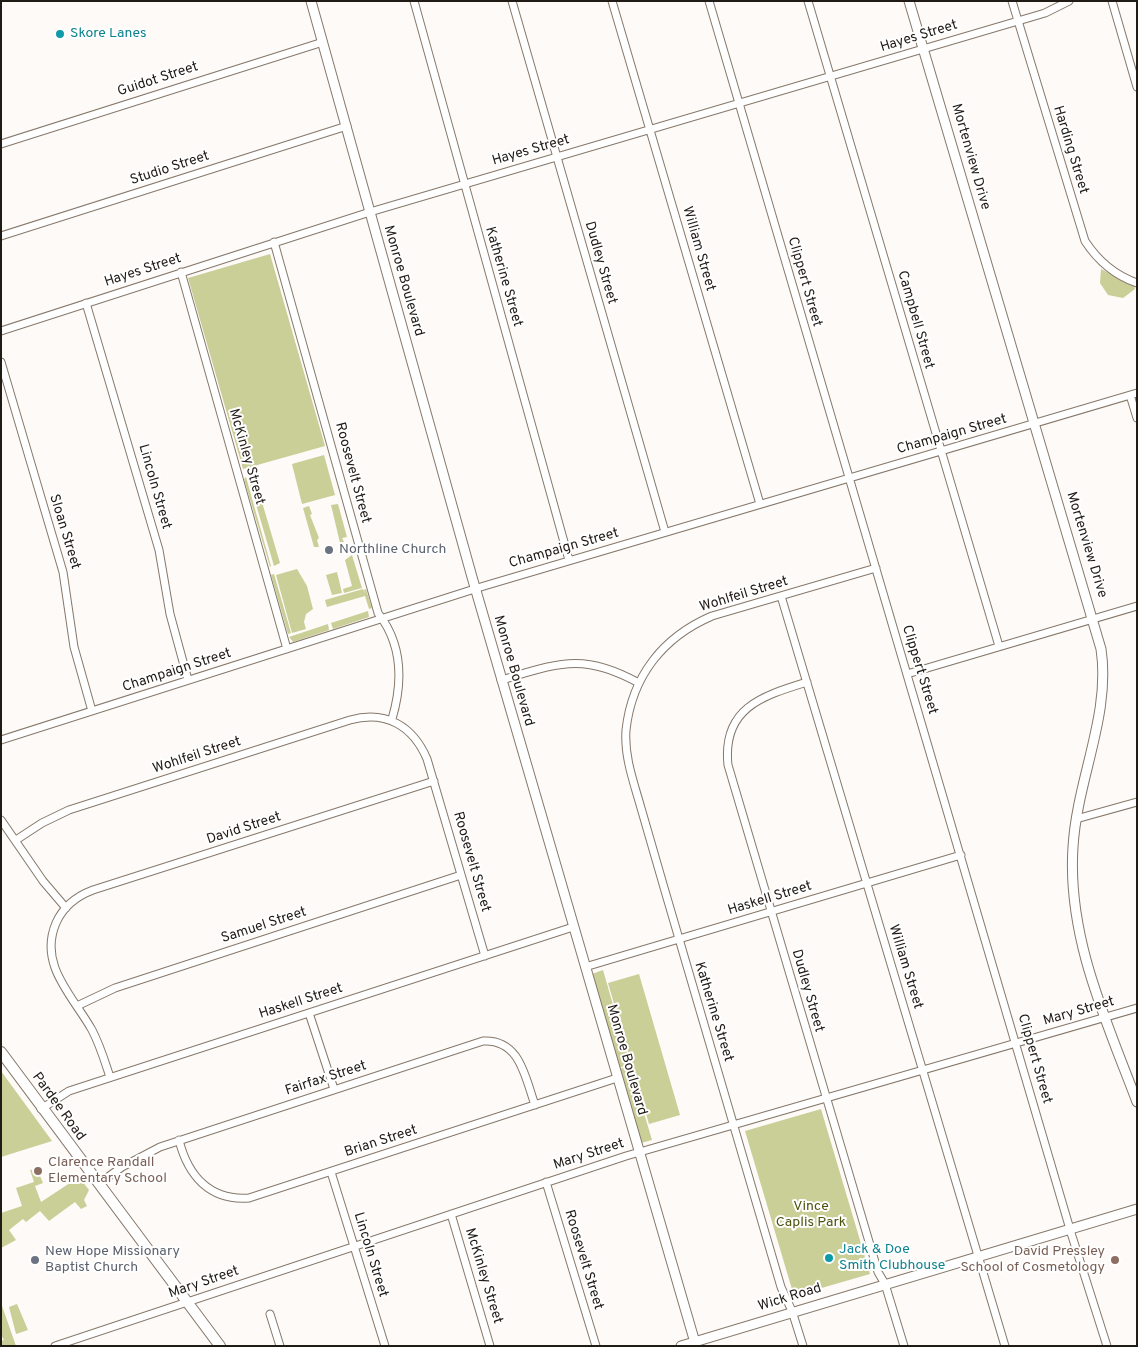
<!DOCTYPE html>
<style>
body{margin:0}
#map{position:relative;width:1138px;height:1347px;overflow:hidden;background:#fdfaf7;font-family:Overpass,sans-serif}
canvas{display:block}
.frame{position:absolute;inset:0;border:2px solid #211b16;pointer-events:none}
</style>
<div id="map">
<canvas width="1138" height="1347"></canvas>
<div class="frame"></div>
</div>
<script>
const c = document.querySelector('canvas').getContext('2d');
c.lineJoin = 'round';
function fillPath(path, color) {
  c.fillStyle = color;
  c.fill(path, 'evenodd');
}
function strokePath(path, color, width, dash) {
  c.strokeStyle = color;
  c.lineWidth = width;
  c.lineCap = dash ? 'butt' : 'round';
  c.setLineDash(dash || []);
  c.stroke(path);
}
function write(font, color, halo, rows, align = 'center') {
  c.font = font + ' Overpass,sans-serif';
  c.lineWidth = 4;
  c.setLineDash([]);
  c.textBaseline = 'middle';
  c.strokeStyle = halo;
  c.fillStyle = color;
  for (const [text, x, y, turn = 0] of rows) {
    c.save();
    c.translate(x, y);
    c.rotate((+turn || 0) * Math.PI / 180);
    c.textAlign = isNaN(turn) ? turn : align;
    if (halo) c.strokeText(text, 0, 0);
    c.fillText(text, 0, 0);
    c.restore();
  }
}
const green = new Path2D(`
 M 270,254 L 325,446 L 243,469 L 188,278 Z
 M 1101,269 L 1134,286 L 1135,289 L 1123,298 L 1108,295 L 1100,283 Z
 M 324,455 L 335,495 L 302,504 L 292,464 Z
 M 254,475 L 280,563 L 274,566 L 248,477 Z
 M 246,477 L 271,566 L 270,567 L 244,479 Z
 M 338,504 L 347,537 L 342,538 L 344,542 L 340,543 L 331,505 Z
 M 309,506 L 312,514 L 310,515 L 319,538 L 317,540 L 319,547 L 314,547 L 303,508 Z
 M 352,555 L 362,588 L 344,593 L 343,589 L 352,586 L 345,560 Z
 M 297,569 L 307,586 L 313,609 L 306,614 L 304,622 L 306,629 L 292,633 L 276,575 Z
 M 337,572 L 342,593 L 332,595 L 326,575 Z
 M 274,574 L 291,633 L 288,634 L 271,575 Z
 M 363,589 L 365,594 L 364,590 L 366,589 L 372,608 L 369,609 L 365,596 L 327,607 L 325,600 Z
 M 368,611 L 369,617 L 333,629 L 331,623 Z
 M 328,624 L 329,630 L 293,642 L 289,637 Z
 M 603,970 L 630,1064 L 619,1068 L 592,974 Z
 M 639,974 L 680,1115 L 649,1124 L 608,983 Z
 M 630,1066 L 652,1140 L 641,1143 L 619,1069 Z
 M 1,1071 L 52,1141 L 1,1157 Z
 M 821,1109 L 870,1274 L 794,1296 L 745,1131 Z
 M 37,1169 L 43,1183 L 35,1186 L 41,1202 L 79,1177 L 89,1190 L 84,1200 L 87,1206 L 81,1209 L 75,1202 L 49,1221 L 40,1211 L 26,1222 L 23,1219 L 9,1230 L 16,1240 L 1,1248 L 1,1213 L 22,1206 L 16,1188 L 34,1182 L 30,1170 Z
 M 1,1303 L 16,1346 L 1,1346 L 1,1341 L 4,1340 L 1,1335 Z
 M 17,1304 L 28,1330 L 16,1334 L 9,1307 Z`);
const minor = new Path2D(`
 M 414,1 L 569,560
 M 512,1 L 665,532
 M 612,1 L 760,504
 M 709,1 L 1072,1236 L 1107,1346
 M 808,1 L 999,646
 M 1012,1 L 1085,241 C 1098,261 1114,275 1137,283
 M 1112,1 L 1137,87
 M 1,144 L 323,42
 M 1,236 L 347,126
 M 274,242 L 378,613 C 403,645 403,682 392,719
 M 181,272 L 287,649
 M 86,303 L 159,550 L 170,614 L 188,680
 M 1,331 L 370,212 L 1018,21 L 1045,13 L 1069,1
 M 1,362 L 63,572 L 74,647 L 92,711
 M 1130,395 L 1137,418
 M 781,596 L 1005,1346
 M 907,674 L 1137,606
 M 501,680 C 559,663 583,652 639,683
 M 807,682 C 762,696 722,708 728,765 L 878,1272 L 885,1284 L 904,1346
 M 1,740 L 484,586 L 1137,393
 M 1076,819 L 1137,802
 M 1,820 L 43,881 L 66,908
 M 16,840 L 42,823 L 69,810 L 350,720 C 386,710 413,726 427,759 L 485,956
 M 585,967 L 961,855
 M 77,1006 L 115,988 L 461,875
 M 309,1013 L 334,1089
 M 110,1077 C 105,1062 100,1045 92,1030 C 73,996 38,965 56,923 C 63,907 77,896 93,890 L 434,781
 M 41,1109 L 69,1091 L 573,927
 M 179,1140 C 188,1176 210,1201 249,1198 L 617,1078
 M 331,1172 L 385,1346
 M 546,1182 L 596,1346
 M 98,1184 L 122,1167 L 160,1147 L 483,1041 C 520,1039 525,1077 535,1105
 M 451,1214 L 490,1346
 M 270,1314 L 280,1346
 M 55,1346 L 626,1156 L 1137,1008
 M 803,1346 L 792,1311 L 781,1287 C 743,1155 704,1023 665,891 C 657,863 649,836 641,808 C 634,783 624,757 626,730 C 632,676 663,637 712,616 L 876,568`);
const tertiary = new Path2D(`
 M 311,1 L 472,577 L 696,1346
 M 909,1 L 1101,649 C 1111,715 1077,779 1073,847 C 1067,937 1106,1020 1137,1102
 M 681,1346 L 1137,1209`);
const secondary = new Path2D(`
 M 1,1052 L 220,1346`);
const markers = [
 [60,34,5,"#0f9aa8"],
 [329,550,5,"#6b7280"],
 [38,1171,5,"#8d6e63"],
 [829,1258,5,"#0f9aa8"],
 [35,1260,5,"#6b7280"],
 [1115,1260,5,"#8d6e63"]
];
const cultureNames = [
 ["Skore Lanes",70,34],
 ["Jack & Doe",839,1250],
 ["Smith Clubhouse",839,1266]
];
const streetNames = [
 ["Hayes Street",919,37,-17],
 ["Guidot Street",158,80,-18],
 ["Harding Street",1070,150,73],
 ["Hayes Street",531,151,-16],
 ["Mortenview Drive",970,157,74],
 ["Studio Street",170,169,-18],
 ["William Street",698,249,74],
 ["Dudley Street",600,263,74],
 ["Hayes Street",143,271,-18],
 ["Katherine Street",503,277,74],
 ["Monroe Boulevard",403,281,74],
 ["Clippert Street",804,282,74],
 ["Campbell Street",915,320,74],
 ["Champaign Street",952,435,-16],
 ["McKinley Street",246,457,74],
 ["Roosevelt Street",352,473,75],
 ["Lincoln Street",154,487,74],
 ["Sloan Street",64,532,73],
 ["Mortenview Drive",1086,545,73],
 ["Champaign Street",564,549,-16],
 ["Wohlfeil Street",744,595,-17],
 ["Clippert Street",919,670,73],
 ["Champaign Street",177,671,-18],
 ["Monroe Boulevard",513,671,74],
 ["Wohlfeil Street",197,756,-18],
 ["David Street",244,829,-18],
 ["Roosevelt Street",471,862,74],
 ["Haskell Street",770,899,-17],
 ["Samuel Street",264,926,-18],
 ["William Street",905,967,73],
 ["Dudley Street",807,991,74],
 ["Haskell Street",301,1002,-18],
 ["Katherine Street",713,1012,73],
 ["Mary Street",1079,1012,-16],
 ["Clippert Street",1034,1059,74],
 ["Monroe Boulevard",626,1060,74],
 ["Fairfax Street",326,1079,-18],
 ["Pardee Road",58,1107,54],
 ["Brian Street",381,1142,-18],
 ["Mary Street",589,1155,-18],
 ["Lincoln Street",370,1255,73],
 ["Roosevelt Street",583,1260,73],
 ["McKinley Street",483,1276,73],
 ["Mary Street",204,1283,-19],
 ["Wick Road",790,1298,-17]
];
const worshipNames = [
 ["Northline Church",339,550],
 ["New Hope Missionary",45,1252],
 ["Baptist Church",45,1268]
];
const educationNames = [
 ["Clarence Randall",48,1163],
 ["Elementary School",48,1179],
 ["David Pressley",1105,1252,"right"],
 ["School of Cosmetology",1105,1268,"right"]
];
const parkNames = [
 ["Vince",811,1207],
 ["Caplis Park",811,1223]
];
fillPath(green, '#c9cf97');
strokePath(minor, '#86786b', 9);
strokePath(tertiary, '#86786b', 11);
strokePath(secondary, '#86786b', 12);
strokePath(minor, '#fff', 7);
strokePath(tertiary, '#fff', 9);
strokePath(secondary, '#fff', 10);
for (const [x, y, r, color] of markers) {
  const dot = new Path2D();
  dot.arc(x, y, r, 0, 2 * Math.PI);
  c.fillStyle = color;
  c.fill(dot);
  strokePath(dot, '#fff', 2);
}
write('14px', '#0d838f', '#fff', cultureNames, 'left');
write('14px', '#211b16', '#fff', streetNames);
write('14px', '#5b616d', '#fff', worshipNames, 'left');
write('14px', '#785e54', '#fff', educationNames, 'left');
write('14px', '#4d520d', '#fff', parkNames);
</script>
